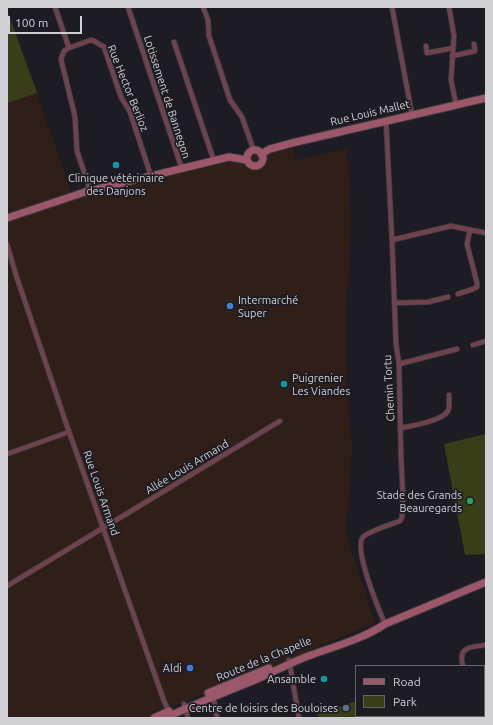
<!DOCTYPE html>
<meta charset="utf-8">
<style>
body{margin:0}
#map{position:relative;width:493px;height:725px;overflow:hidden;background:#1d1c23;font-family:Ubuntu,sans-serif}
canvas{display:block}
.frame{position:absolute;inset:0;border:8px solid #d1d0d5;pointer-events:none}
.legend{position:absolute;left:355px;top:665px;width:130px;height:52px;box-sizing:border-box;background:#1d1c23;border:1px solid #65646a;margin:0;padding:5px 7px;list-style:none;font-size:12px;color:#d1d0d5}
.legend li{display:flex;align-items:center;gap:8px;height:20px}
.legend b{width:20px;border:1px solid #65646a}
.scale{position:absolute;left:8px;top:16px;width:74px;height:18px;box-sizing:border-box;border:2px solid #d1d0d5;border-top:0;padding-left:5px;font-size:12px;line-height:14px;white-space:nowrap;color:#d1d0d5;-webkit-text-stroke:3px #1d1c23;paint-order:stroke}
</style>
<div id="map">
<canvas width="493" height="725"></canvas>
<div class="frame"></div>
<ul class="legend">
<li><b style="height:5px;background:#9c586a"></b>Road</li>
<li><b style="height:11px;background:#393e18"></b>Park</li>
</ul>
<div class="scale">100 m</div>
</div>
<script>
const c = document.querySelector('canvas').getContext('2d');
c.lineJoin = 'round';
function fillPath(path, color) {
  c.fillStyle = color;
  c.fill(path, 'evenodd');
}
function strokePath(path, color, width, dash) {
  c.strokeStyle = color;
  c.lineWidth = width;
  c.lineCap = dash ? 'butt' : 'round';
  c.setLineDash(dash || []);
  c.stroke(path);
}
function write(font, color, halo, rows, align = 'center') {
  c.font = font + ' Ubuntu,sans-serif';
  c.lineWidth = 3.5;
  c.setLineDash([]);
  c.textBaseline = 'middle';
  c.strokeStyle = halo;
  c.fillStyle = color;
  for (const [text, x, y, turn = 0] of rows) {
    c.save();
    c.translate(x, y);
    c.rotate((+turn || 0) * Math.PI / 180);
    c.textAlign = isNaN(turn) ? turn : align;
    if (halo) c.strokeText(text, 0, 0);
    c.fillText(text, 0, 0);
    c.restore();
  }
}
const industrial = new Path2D(`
 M 37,93 L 72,196 L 274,147 L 293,146 L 296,160 L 347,149 L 351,220 L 346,324 L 347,397 L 352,448 L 346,534 L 375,623 L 146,718 L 7,718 L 7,103 Z`);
const green = new Path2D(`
 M 7,9 L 37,93 L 7,103 Z
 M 486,434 L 486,554 L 465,555 L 444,444 Z
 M 356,701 L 356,716 L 441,716 L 444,718 L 318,718 L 318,714 Z`);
const street = new Path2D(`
 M 55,7 L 69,48
 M 128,7 L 182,169
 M 203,7 L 208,20 L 209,36 L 230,100 L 242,117 L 254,151
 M 392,7 L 412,115
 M 449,7 L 454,36 L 451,80 L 456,104
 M 174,42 L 214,161
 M 426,46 L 427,53 L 453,48
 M 452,56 L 475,51 L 474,44
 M 90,190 L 77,151 L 75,117 L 61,59 L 64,51 L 69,48 L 91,40 L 94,41 L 104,47 L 121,97 L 130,112 L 151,176
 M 392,240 L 451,226 L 486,233
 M 7,244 L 16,275 L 66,423 L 164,701 L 169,712
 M 458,294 L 473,289 L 477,287 L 477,283 L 467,244 L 470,230
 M 394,303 L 428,302 L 448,297
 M 473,345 L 486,341
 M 399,364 L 457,349
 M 400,428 C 412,426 442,421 448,411 C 450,407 449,400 449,395
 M 7,454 L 69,432
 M 7,586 L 280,421
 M 385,624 C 379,610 353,548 363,537 C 367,532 392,524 400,521 L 402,517 L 403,498 L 401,456 L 399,364 L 396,344 L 392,240 L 386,121
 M 289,660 L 299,718
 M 463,666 C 457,646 472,647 486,645
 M 213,695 L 217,718
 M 484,699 L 486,700
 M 184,704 L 188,718`);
const secondary = new Path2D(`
 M247 158a8 8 0 1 1 16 0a8 8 0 1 1-16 0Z
 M 261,154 L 270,149 L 292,143 L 486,98
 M 7,218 L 85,192 L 229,157 L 247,160
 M 208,693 L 269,668
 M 154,718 L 169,711
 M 165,718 C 195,704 225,692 255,680 C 273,672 290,663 308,656 C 333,647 363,639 385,624 L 486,582`);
const markers = [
 [116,165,4,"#0f9aa8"],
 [230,306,4,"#3f7fe0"],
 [284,384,4,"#0f9aa8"],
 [470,501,4,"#2e9e5b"],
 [190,668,4,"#3f7fe0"],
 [324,679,4,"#0f9aa8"],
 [346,708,4,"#5c6f8a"]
];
const streetNames = [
 ["Rue Hector Berlioz",128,88,68],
 ["Lotissement de Bannegon",167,97,72],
 ["Rue Louis Mallet",370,113,-13],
 ["Chemin Tortu",389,388,-93],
 ["Allée Louis Armand",187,467,-31],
 ["Rue Louis Armand",101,493,71],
 ["Route de la Chapelle",264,659,-22]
];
const poiNames = [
 ["Clinique vétérinaire",116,178,"center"],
 ["des Danjons",116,191,"center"],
 ["Intermarché",238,300,"left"],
 ["Super",238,313,"left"],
 ["Puigrenier",292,378,"left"],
 ["Les Viandes",292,391,"left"],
 ["Stade des Grands",462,495],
 ["Beauregards",462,508],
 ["Aldi",182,668],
 ["Ansamble",316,679],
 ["Centre de loisirs des Bouloises",338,708]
];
fillPath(industrial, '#301f18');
fillPath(green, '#393e18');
strokePath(street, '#3a393f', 6);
strokePath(secondary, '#3a393f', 9);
strokePath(street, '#6e434e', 4.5);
strokePath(secondary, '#9c586a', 7);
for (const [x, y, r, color] of markers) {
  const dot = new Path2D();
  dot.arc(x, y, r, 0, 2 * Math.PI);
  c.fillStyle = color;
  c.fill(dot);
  strokePath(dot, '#1d1c23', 1.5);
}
write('11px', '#d1d0d5', '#1d1c23', streetNames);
write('11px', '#d1d0d5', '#1d1c23', poiNames, 'right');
</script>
